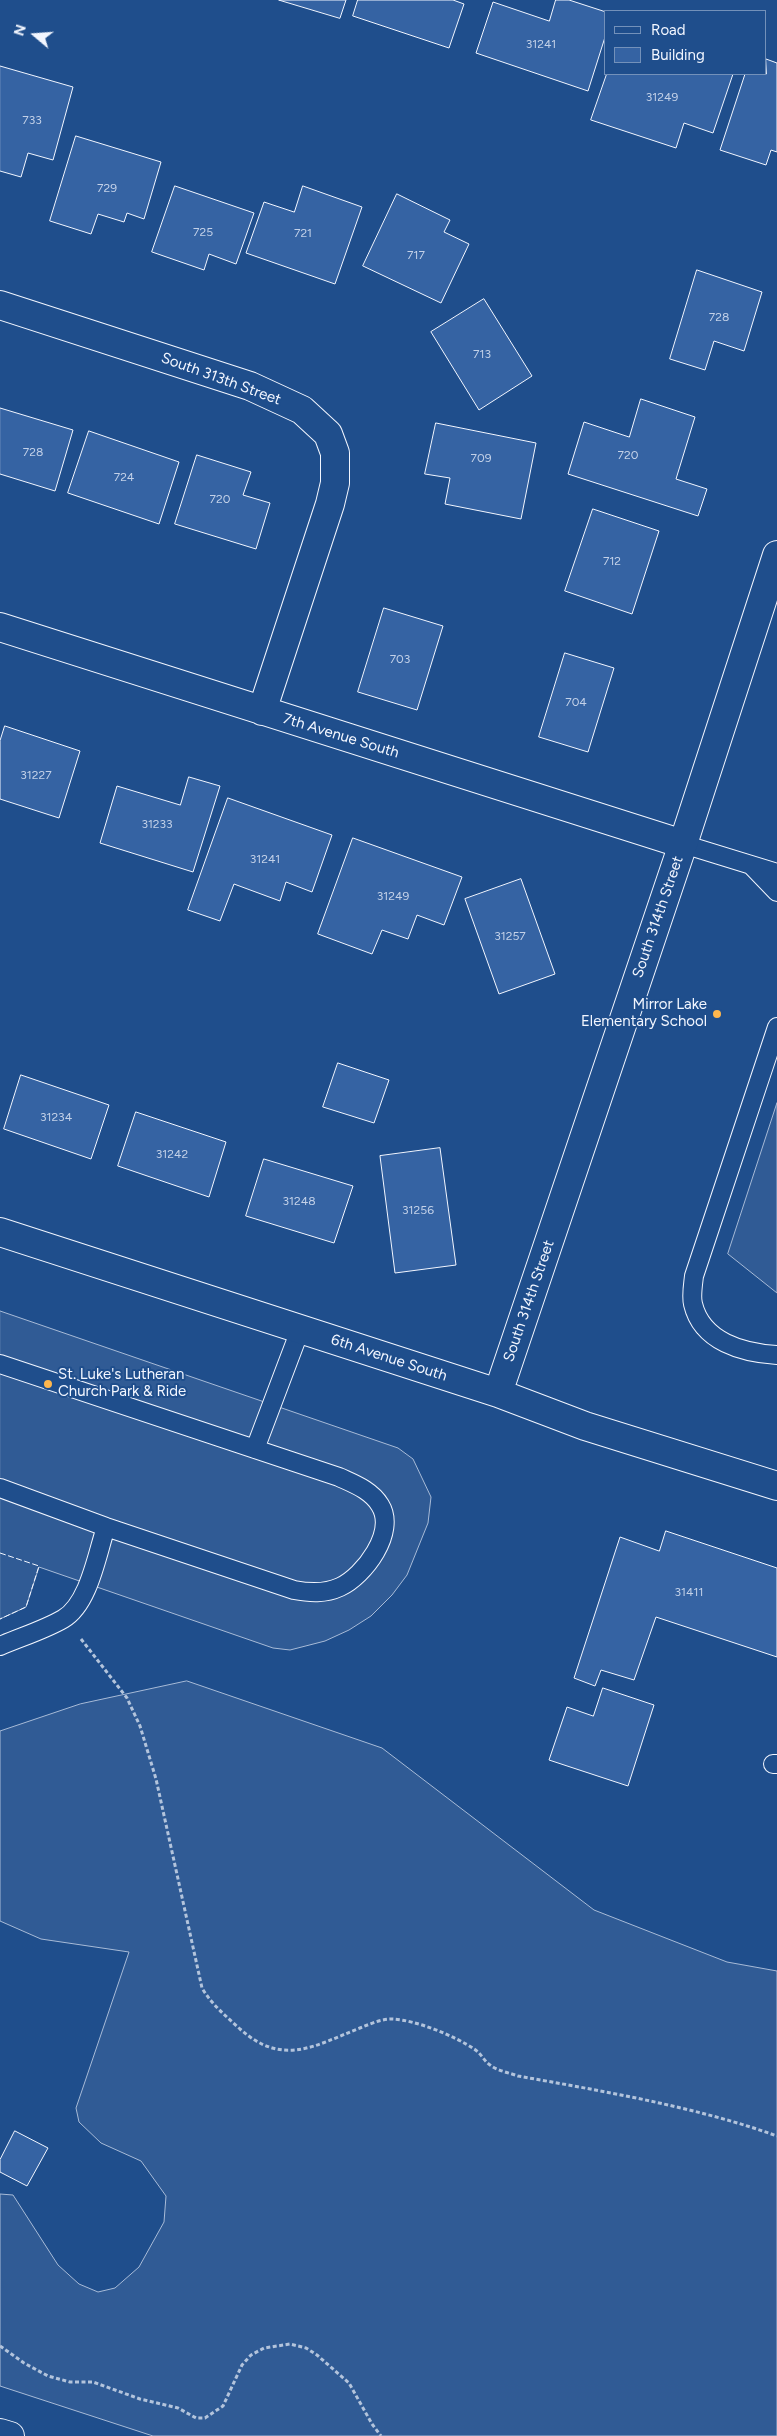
<!DOCTYPE html>
<style>
body{margin:0}
#map{position:relative;width:777px;height:2436px;overflow:hidden;background:#1f4e8c;font-family:Figtree,sans-serif}
canvas{display:block}
.legend{position:absolute;left:604px;top:10px;width:162px;height:65px;box-sizing:border-box;background:#1f4e8c;border:1px solid #7391ba;margin:0;padding:6px 9px;list-style:none;font-size:15px;color:#f2f6ff}
.legend li{display:flex;align-items:center;gap:10px;height:25px}
.legend b{width:25px;border:1px solid #7391ba}
.north{position:absolute;left:10px;top:10px;width:50px;height:50px;-webkit-text-stroke:4px #1f4e8c;paint-order:stroke;rotate:288deg;font-size:14px;font-weight:700;line-height:20px;text-align:center;color:#f2f6ff}
.north::after{content:'';display:block;margin:auto;width:18px;height:22px;background:#f2f6ff;clip-path:polygon(50% 0,100% 100%,50% 72%,0 100%)}
</style>
<div id="map">
<canvas width="777" height="2436"></canvas>
<ul class="legend">
<li><b style="height:6px;background:#1f4e8c"></b>Road</li>
<li><b style="height:14px;background:#3563a3"></b>Building</li>
</ul>
<div class="north">N</div>
</div>
<script>
const c = document.querySelector('canvas').getContext('2d');
c.lineJoin = 'round';
function fillPath(path, color) {
  c.fillStyle = color;
  c.fill(path, 'evenodd');
}
function strokePath(path, color, width, dash) {
  c.strokeStyle = color;
  c.lineWidth = width;
  c.lineCap = dash ? 'butt' : 'round';
  c.setLineDash(dash || []);
  c.stroke(path);
}
function write(font, color, halo, rows, align = 'center') {
  c.font = font + ' Figtree,sans-serif';
  c.lineWidth = 4;
  c.setLineDash([]);
  c.textBaseline = 'middle';
  c.strokeStyle = halo;
  c.fillStyle = color;
  for (const [text, x, y, turn = 0] of rows) {
    c.save();
    c.translate(x, y);
    c.rotate((+turn || 0) * Math.PI / 180);
    c.textAlign = isNaN(turn) ? turn : align;
    if (halo) c.strokeText(text, 0, 0);
    c.fillText(text, 0, 0);
    c.restore();
  }
}
const built = new Path2D(`
 M 777,1103 L 777,1293 L 728,1254 Z
 M 0,1311 L 398,1448 L 413,1459 L 431,1497 L 428,1523 L 407,1575 L 392,1595 L 371,1616 L 349,1630 L 325,1641 L 290,1650 L 273,1648 L 39,1567 L 26,1607 L 0,1619 Z
 M 187,1681 L 382,1748 L 594,1910 L 727,1962 L 777,1971 L 777,2436 L 153,2436 L 0,2386 L 0,2194 L 13,2195 L 58,2265 L 79,2284 L 98,2292 L 115,2288 L 139,2267 L 164,2222 L 166,2196 L 141,2161 L 101,2143 L 79,2122 L 76,2108 L 129,1952 L 41,1939 L 0,1921 L 0,1731 L 80,1704 Z`);
const building = new Path2D(`
 M 279,0 L 346,0 L 340,18 Z
 M 358,0 L 453,0 L 464,4 L 449,48 L 353,16 Z
 M 556,0 L 569,0 L 606,12 L 606,34 L 588,91 L 476,53 L 493,2 L 549,21 Z
 M 766,59 L 777,63 L 777,152 L 771,150 L 766,165 L 720,150 L 745,74 L 766,74 Z
 M 0,66 L 73,87 L 53,160 L 28,153 L 21,177 L 0,171 Z
 M 607,74 L 733,74 L 713,133 L 684,123 L 676,148 L 591,120 Z
 M 76,136 L 161,162 L 144,219 L 127,213 L 124,222 L 98,214 L 91,234 L 50,221 Z
 M 175,186 L 254,213 L 236,264 L 209,254 L 204,270 L 152,252 Z
 M 303,186 L 362,207 L 335,284 L 246,253 L 264,202 L 294,212 Z
 M 397,194 L 450,220 L 444,232 L 469,244 L 441,303 L 363,266 Z
 M 697,270 L 762,292 L 744,351 L 714,341 L 705,370 L 670,359 Z
 M 484,299 L 532,376 L 479,410 L 431,332 Z
 M 641,399 L 695,417 L 676,479 L 707,489 L 698,516 L 568,474 L 584,422 L 629,437 Z
 M 0,408 L 73,430 L 55,491 L 0,474 Z
 M 436,423 L 536,443 L 521,519 L 445,504 L 450,478 L 425,474 Z
 M 89,431 L 179,462 L 159,524 L 68,493 Z
 M 197,455 L 251,472 L 243,495 L 270,503 L 256,549 L 175,524 Z
 M 593,509 L 659,531 L 632,614 L 565,591 Z
 M 384,608 L 443,626 L 417,710 L 358,692 Z
 M 565,653 L 614,668 L 588,752 L 539,737 Z
 M 5,726 L 80,751 L 59,818 L 0,799 L 0,741 Z
 M 189,777 L 220,786 L 193,872 L 100,843 L 117,786 L 180,805 Z
 M 228,798 L 332,835 L 312,892 L 286,882 L 280,901 L 234,884 L 220,921 L 188,910 Z
 M 353,838 L 462,877 L 444,925 L 417,915 L 408,939 L 382,930 L 372,954 L 318,934 Z
 M 521,879 L 555,974 L 499,994 L 465,899 Z
 M 338,1063 L 389,1080 L 374,1123 L 323,1107 Z
 M 21,1075 L 109,1105 L 91,1159 L 4,1129 Z
 M 136,1112 L 226,1142 L 209,1197 L 118,1166 Z
 M 440,1148 L 456,1265 L 395,1273 L 380,1156 Z
 M 264,1159 L 353,1186 L 334,1243 L 246,1216 Z
 M 666,1531 L 777,1568 L 777,1657 L 656,1617 L 634,1680 L 601,1670 L 595,1686 L 574,1678 L 620,1537 L 659,1551 Z
 M 603,1688 L 654,1705 L 628,1786 L 549,1760 L 567,1707 L 593,1716 Z
 M 15,2131 L 48,2148 L 27,2186 L 0,2172 L 0,2160 Z`);
const path = new Path2D(`
 M 81,1639 L 127,1698 L 140,1726 L 156,1779 L 202,1988 C 212,2005 226,2016 240,2029 C 283,2067 314,2046 360,2028 C 370,2024 381,2019 392,2019 C 416,2020 455,2036 474,2049 C 481,2053 484,2061 490,2065 C 498,2071 510,2073 518,2076 C 602,2091 697,2107 777,2136
 M 0,2346 L 24,2363 L 48,2376 L 70,2382 L 93,2382 L 140,2399 L 178,2408 L 196,2418 L 205,2418 L 223,2406 L 242,2365 L 251,2355 L 264,2348 L 290,2344 L 306,2348 L 317,2355 L 349,2383 L 372,2424 L 381,2436`);
const lane = new Path2D(`
 M 683,844 L 777,873
 M 751,865 L 777,892
 M 777,1027 L 694,1276 C 693,1285 691,1296 693,1304 C 702,1342 743,1353 777,1355
 M 0,1364 L 339,1477 C 354,1484 371,1490 380,1505 C 397,1532 364,1576 340,1587 C 325,1594 310,1593 294,1590 L 106,1527 L 0,1488
 M 255,1449 L 300,1330
 M 0,1646 C 21,1637 44,1630 63,1619 C 89,1604 97,1554 106,1527
 M 773,1764 L 777,1764`);
const street = new Path2D(`
 M 0,305 L 250,386 L 302,410 L 328,434 L 335,453 L 335,483 L 330,504 L 262,711
 M 0,627 L 683,844
 M 0,1232 L 498,1393 L 585,1426 L 777,1486
 M 498,1393 L 683,844 L 777,555
 M 0,2433 L 10,2436`);
const fence = new Path2D(`
 M 0,1553 L 39,1566 L 26,1607 L 0,1619`);
const markers = [
 [717,1014,5,"#ffb74d"],
 [48,1384,5,"#ffb74d"]
];
const numberNames = [
 ["31241",541,44],
 ["31249",662,97],
 ["733",32,120],
 ["729",107,188],
 ["725",203,232],
 ["721",303,233],
 ["717",416,255],
 ["728",719,317],
 ["713",482,354],
 ["728",33,452],
 ["720",628,455],
 ["709",481,458],
 ["724",124,477],
 ["720",220,499],
 ["712",612,561],
 ["703",400,659],
 ["704",576,702],
 ["31227",36,775],
 ["31233",157,824],
 ["31241",265,859],
 ["31249",393,896],
 ["31257",510,936],
 ["31234",56,1117],
 ["31242",172,1154],
 ["31248",299,1201],
 ["31256",418,1210],
 ["31411",689,1592]
];
const streetNames = [
 ["South 313th Street",221,379,20],
 ["7th Avenue South",341,736,17],
 ["South 314th Street",658,917,-71],
 ["South 314th Street",529,1301,-71],
 ["6th Avenue South",389,1358,18]
];
const poiNames = [
 ["Mirror Lake",707,1005],
 ["Elementary School",707,1022],
 ["St. Luke's Lutheran",58,1375,"left"],
 ["Church Park & Ride",58,1392,"left"]
];
fillPath(built, '#305b95');
strokePath(built, '#a8bbd7', 1);
fillPath(building, '#3563a3');
strokePath(building, '#f2f6ff', 1);
strokePath(lane, '#f2f6ff', 20);
strokePath(street, '#f2f6ff', 30);
strokePath(path, '#b3c4dc', 3, [4, 2.5]);
strokePath(lane, '#1f4e8c', 18);
strokePath(street, '#1f4e8c', 28);
strokePath(fence, '#f2f6ff', 1, [6, 2.5]);
for (const [x, y, r, color] of markers) {
  const dot = new Path2D();
  dot.arc(x, y, r, 0, 2 * Math.PI);
  c.fillStyle = color;
  c.fill(dot);
  strokePath(dot, '#1f4e8c', 2);
}
write('12px', '#c3d1e8', null, numberNames);
write('15px', '#f2f6ff', '#1f4e8c', streetNames);
write('15px', '#f2f6ff', '#1f4e8c', poiNames, 'right');
</script>
